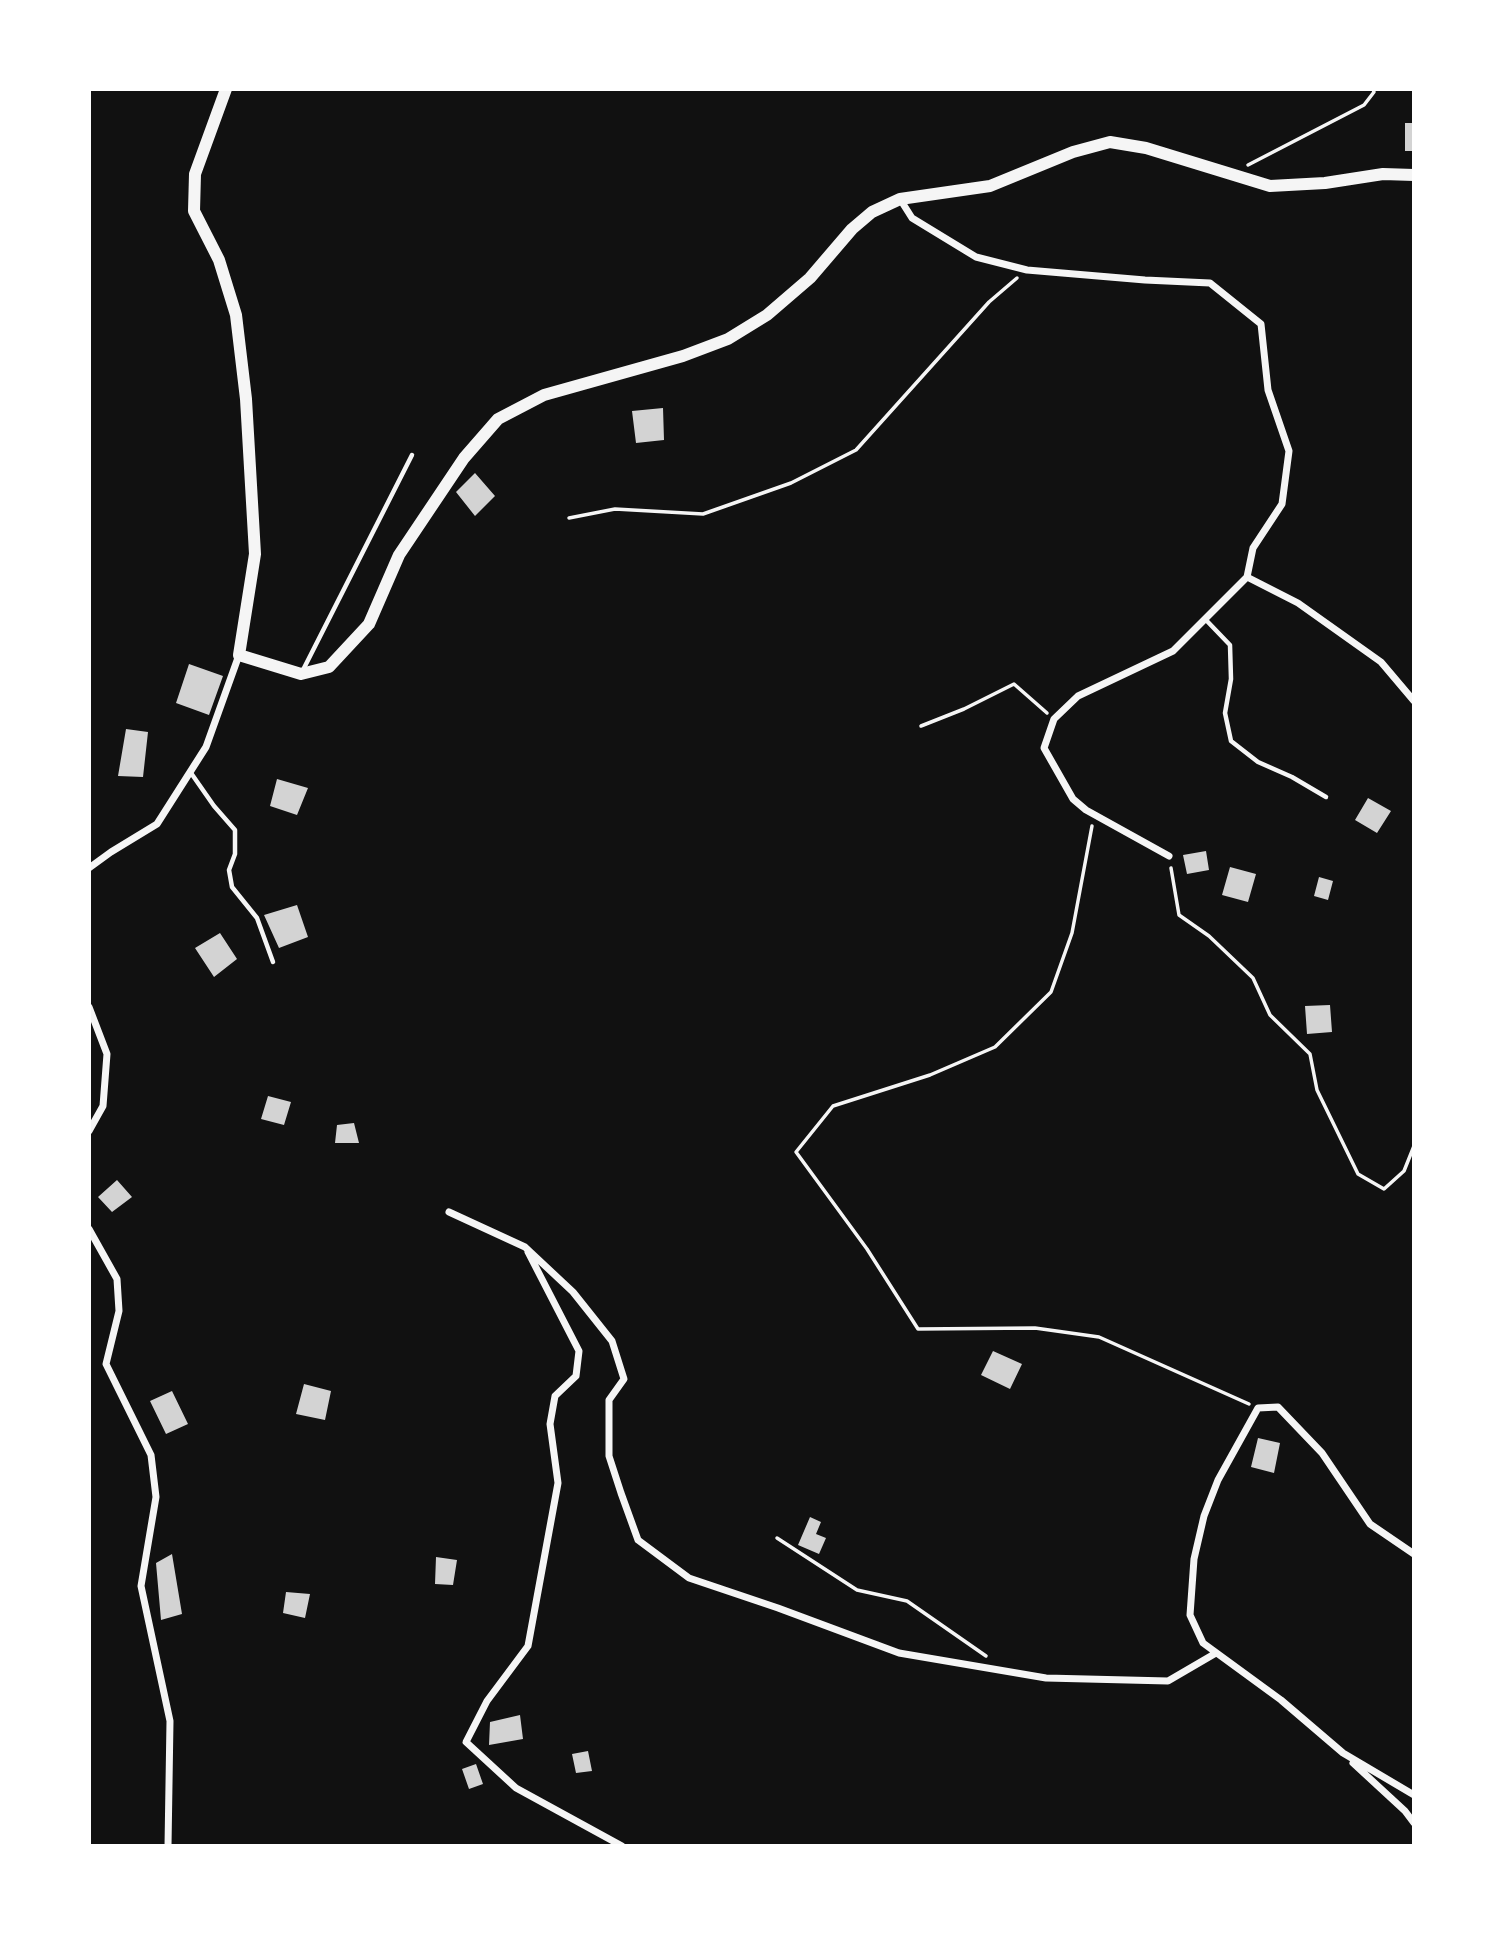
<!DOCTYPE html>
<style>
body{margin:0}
#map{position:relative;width:1503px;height:1935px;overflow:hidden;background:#111;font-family:"Open Sans",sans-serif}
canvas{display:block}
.frame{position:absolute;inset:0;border:91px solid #fff;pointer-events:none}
</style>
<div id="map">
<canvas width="1503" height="1935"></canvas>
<div class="frame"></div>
</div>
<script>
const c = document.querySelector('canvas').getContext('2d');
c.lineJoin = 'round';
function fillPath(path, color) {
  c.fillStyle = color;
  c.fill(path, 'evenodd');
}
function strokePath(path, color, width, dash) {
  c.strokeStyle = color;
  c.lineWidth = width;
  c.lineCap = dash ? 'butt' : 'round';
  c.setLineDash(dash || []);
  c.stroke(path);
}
const building = new Path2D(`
 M 1405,123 L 1414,123 L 1414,151 L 1405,151 Z
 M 663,408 L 664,440 L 636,443 L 632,411 Z
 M 475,473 L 495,496 L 475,516 L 456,492 Z
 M 189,664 L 223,676 L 209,715 L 176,703 Z
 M 126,729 L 148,732 L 143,777 L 118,776 Z
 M 277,779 L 308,788 L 297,815 L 270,806 Z
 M 1368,798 L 1391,811 L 1377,833 L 1355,820 Z
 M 1206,851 L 1209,870 L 1187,874 L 1183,855 Z
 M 1230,867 L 1256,874 L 1248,902 L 1222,895 Z
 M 1319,877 L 1333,881 L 1328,900 L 1314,896 Z
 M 297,905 L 308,937 L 279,948 L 264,915 Z
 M 220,933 L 237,959 L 214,977 L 195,948 Z
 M 1330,1005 L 1332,1032 L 1307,1034 L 1305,1006 Z
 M 268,1096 L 291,1102 L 284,1125 L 261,1119 Z
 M 354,1123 L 359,1143 L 335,1143 L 337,1125 Z
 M 117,1180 L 132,1197 L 112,1212 L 98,1197 Z
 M 993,1351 L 1022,1364 L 1010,1389 L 981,1375 Z
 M 304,1384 L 331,1391 L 325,1420 L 296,1414 Z
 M 172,1391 L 188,1424 L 166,1434 L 150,1401 Z
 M 1258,1438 L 1280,1443 L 1274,1473 L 1251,1467 Z
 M 810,1517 L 821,1522 L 816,1534 L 826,1538 L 819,1554 L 798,1545 Z
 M 172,1554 L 182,1614 L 161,1620 L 156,1563 Z
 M 436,1557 L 457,1560 L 453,1585 L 435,1584 Z
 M 286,1592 L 310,1594 L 305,1618 L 283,1613 Z
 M 520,1715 L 523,1739 L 489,1745 L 490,1722 Z
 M 588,1751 L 592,1771 L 576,1773 L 572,1754 Z
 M 476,1764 L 483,1784 L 469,1789 L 462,1769 Z`);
const path = new Path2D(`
 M 1248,165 L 1364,105 L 1374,92 L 1373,89
 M 569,518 L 615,509 L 703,514 L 791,483 L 856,450 L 989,302 L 1017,278
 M 921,726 L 964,709 L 1014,684 L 1047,713
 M 1092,826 L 1072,933 L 1051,992 L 995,1047 L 930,1075 L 833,1106 L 796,1152 L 867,1249 L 918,1329 L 1035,1328 L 1099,1337 L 1249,1404
 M 1171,868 L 1179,915 L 1209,936 L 1253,978 L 1270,1015 L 1310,1054 L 1317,1090 L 1358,1174 L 1384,1189 L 1404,1171 L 1414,1146
 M 777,1538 L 857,1590 L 907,1601 L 986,1656`);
const service = new Path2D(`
 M 1206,620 L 1230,645 L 1231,679 L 1225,713 L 1231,741 L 1258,762 L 1292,777 L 1326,797
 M 303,670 L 412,455
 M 191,773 L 214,806 L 235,830 L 235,854 L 229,870 L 232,887 L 257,918 L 273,962`);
const minor = new Path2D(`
 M 900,199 L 912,218 L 976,257 L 1027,270 L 1145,280 L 1210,283 L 1261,324 L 1268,390 L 1289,451 L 1282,504 L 1253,548 L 1247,577 L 1298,603 L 1381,662 L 1414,701
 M 1169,856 L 1086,810 L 1073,799 L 1044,748 L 1054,719 L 1078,696 L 1173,651 L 1247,577
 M 89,868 L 111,852 L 157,824 L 206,747 L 239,655
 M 89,1007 L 107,1054 L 103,1106 L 89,1131
 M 449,1212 L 525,1247 L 573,1292 L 612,1341 L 624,1379 L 609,1400 L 609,1456 L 621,1493 L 638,1540 L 689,1578 L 778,1608 L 899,1653 L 1046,1678 L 1168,1681 L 1216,1653
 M 89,1229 L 117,1279 L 119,1311 L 106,1364 L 151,1455 L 156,1497 L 141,1586 L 170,1721 L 168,1846
 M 528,1252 L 579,1351 L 576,1376 L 555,1396 L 550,1424 L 558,1483 L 528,1646 L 487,1701 L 466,1742 L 516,1788 L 622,1846
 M 1414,1554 L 1370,1524 L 1322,1453 L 1278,1407 L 1258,1408 L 1218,1480 L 1204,1516 L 1194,1559 L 1190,1615 L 1203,1643 L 1281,1700 L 1343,1753 L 1414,1795
 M 1353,1763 L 1405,1811 L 1414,1823`);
const tertiary = new Path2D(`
 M 226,89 L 195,174 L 194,211 L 219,260 L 236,315 L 246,399 L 255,554 L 239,655 L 301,674 L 329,667 L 369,624 L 399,555 L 464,458 L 498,419 L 544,395 L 683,356 L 728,339 L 767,315 L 810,278 L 852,229 L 872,212 L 900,199 L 990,186 L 1073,152 L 1110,142 L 1146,148 L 1270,186 L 1325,183 L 1383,174 L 1414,175`);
fillPath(building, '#d3d3d3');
strokePath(path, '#f5f5f5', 3.5);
strokePath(service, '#f5f5f5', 4.5);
strokePath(minor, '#f5f5f5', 7);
strokePath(tertiary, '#f5f5f5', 12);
</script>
